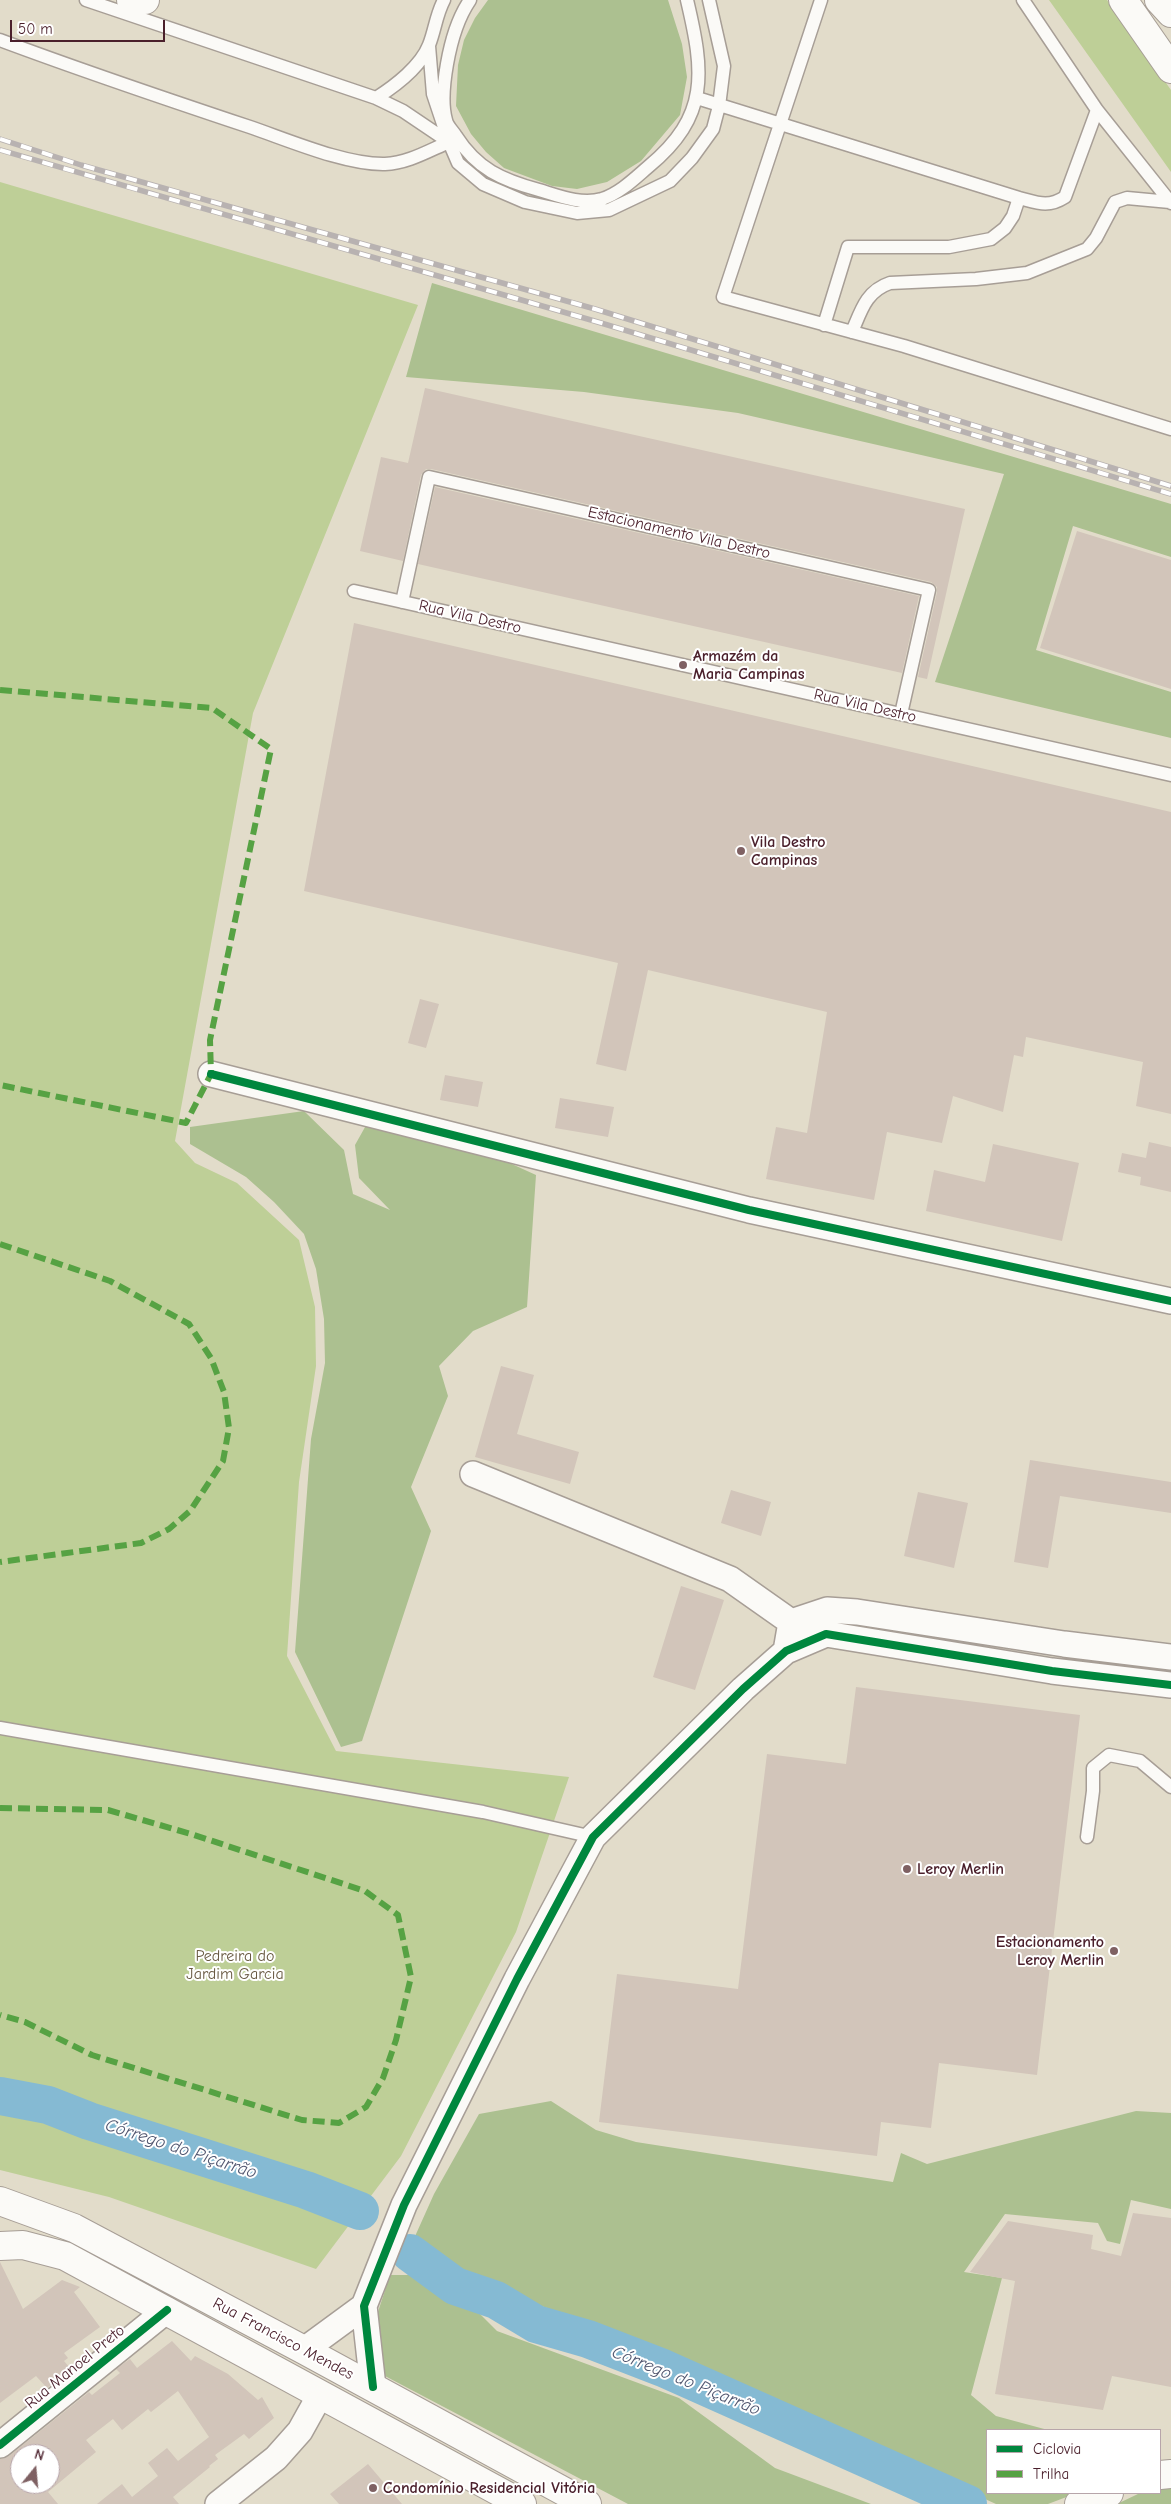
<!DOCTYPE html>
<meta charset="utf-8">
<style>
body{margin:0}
#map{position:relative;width:1171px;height:2504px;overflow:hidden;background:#e2dcca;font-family:"Comic Neue",sans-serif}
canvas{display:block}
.legend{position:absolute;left:986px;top:2429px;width:175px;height:65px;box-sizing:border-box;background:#fff;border:1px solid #b7a5aa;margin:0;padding:6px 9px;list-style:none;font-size:15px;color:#4a1f2b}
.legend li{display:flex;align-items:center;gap:10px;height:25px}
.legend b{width:25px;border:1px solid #b7a5aa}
.north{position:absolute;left:10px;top:2444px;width:50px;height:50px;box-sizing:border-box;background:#fff;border:1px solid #b7a5aa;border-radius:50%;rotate:17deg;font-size:14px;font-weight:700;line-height:20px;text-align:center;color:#4a1f2b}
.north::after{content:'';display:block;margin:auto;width:18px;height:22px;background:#7f6163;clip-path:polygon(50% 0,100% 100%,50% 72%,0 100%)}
.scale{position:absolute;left:10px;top:20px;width:155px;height:22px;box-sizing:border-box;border:2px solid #4a1f2b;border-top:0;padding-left:6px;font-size:15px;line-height:18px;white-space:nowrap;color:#4a1f2b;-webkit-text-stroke:4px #fff;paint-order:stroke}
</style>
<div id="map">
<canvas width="1171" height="2504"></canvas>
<ul class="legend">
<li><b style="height:6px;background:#00873e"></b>Ciclovia</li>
<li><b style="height:6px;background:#56a243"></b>Trilha</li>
</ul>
<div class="north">N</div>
<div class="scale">50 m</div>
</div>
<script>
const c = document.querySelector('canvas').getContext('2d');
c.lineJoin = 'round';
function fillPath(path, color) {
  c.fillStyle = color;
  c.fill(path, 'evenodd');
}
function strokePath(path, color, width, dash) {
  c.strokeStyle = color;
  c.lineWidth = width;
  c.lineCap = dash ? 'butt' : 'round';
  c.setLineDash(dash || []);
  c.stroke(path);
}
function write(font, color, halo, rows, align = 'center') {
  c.font = font + ' "Comic Neue",sans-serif';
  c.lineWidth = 4;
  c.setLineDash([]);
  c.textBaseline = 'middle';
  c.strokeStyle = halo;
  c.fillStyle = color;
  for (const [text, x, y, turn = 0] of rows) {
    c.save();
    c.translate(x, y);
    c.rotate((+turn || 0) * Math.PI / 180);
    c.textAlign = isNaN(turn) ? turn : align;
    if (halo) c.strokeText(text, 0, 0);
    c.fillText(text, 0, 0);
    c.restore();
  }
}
const green = new Path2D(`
 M 1049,0 L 1107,0 L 1171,90 L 1171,172 Z
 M 0,182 L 418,305 L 253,713 L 175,1141 L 195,1163 L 237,1183 L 299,1240 L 315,1307 L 316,1366 L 299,1482 L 287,1656 L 336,1751 L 569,1777 L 516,1932 L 401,2156 L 316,2269 L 109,2197 L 0,2170 Z`);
const forest = new Path2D(`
 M 488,0 L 668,0 L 682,44 L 687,77 L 680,115 L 641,161 L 607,182 L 577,189 L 552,186 L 504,168 L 486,152 L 471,134 L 456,106 L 458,65 L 464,40 L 475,18 Z
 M 432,283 L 1171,504 L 1171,557 L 1073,526 L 1036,650 L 1171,692 L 1171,738 L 935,682 L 1004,474 L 738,413 L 584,392 L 406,377 Z
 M 304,1111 L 344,1150 L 353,1194 L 390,1210 L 359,1178 L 355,1145 L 369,1120 L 481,1150 L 536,1175 L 527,1307 L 473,1331 L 439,1366 L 448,1396 L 411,1487 L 431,1531 L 362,1741 L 341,1747 L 295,1652 L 311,1439 L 325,1363 L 324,1319 L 316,1269 L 304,1234 L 274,1202 L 246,1177 L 190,1144 L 190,1127 Z
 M 551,2101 L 596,2130 L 636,2142 L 893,2182 L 901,2153 L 927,2164 L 1136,2111 L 1171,2113 L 1171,2209 L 1131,2200 L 1120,2244 L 1107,2241 L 1098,2223 L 1005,2214 L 964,2272 L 1002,2278 L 971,2395 L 996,2416 L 1048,2430 L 987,2430 L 987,2493 L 1077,2493 L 1048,2504 L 996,2504 L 683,2363 L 547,2308 L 467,2281 L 412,2243 L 434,2194 L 479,2114 Z
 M 390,2275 L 410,2275 L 474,2308 L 497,2331 L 679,2398 L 775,2468 L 871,2504 L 628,2504 L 385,2376 L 374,2341 L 376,2318 Z
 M 1171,2487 L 1171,2504 L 1117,2504 L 1140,2493 L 1160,2493 L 1160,2489 Z`);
const river = new Path2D(`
 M 0,2096 L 48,2105 L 89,2121 L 306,2190 L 360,2211
 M 410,2253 L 455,2286 L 496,2300 L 536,2324 L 588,2339 L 663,2368 L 968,2504`);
const building = new Path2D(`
 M 425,388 L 965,509 L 927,679 L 918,677 L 937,592 L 937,587 L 931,582 L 431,469 L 426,469 L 421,475 L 403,561 L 360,551 L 381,457 L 408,463 Z
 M 435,487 L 919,596 L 902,673 L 418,564 Z
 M 1077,531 L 1171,560 L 1171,689 L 1040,648 Z
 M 354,623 L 1171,812 L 1171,1114 L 1136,1106 L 1143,1062 L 1026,1037 L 1023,1057 L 1014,1055 L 1003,1112 L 953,1096 L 942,1143 L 887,1132 L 874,1200 L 766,1179 L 776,1127 L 807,1133 L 827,1012 L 648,970 L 626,1071 L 596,1064 L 618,963 L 304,891 Z
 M 420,999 L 439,1004 L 426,1048 L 408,1043 Z
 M 445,1075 L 483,1082 L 478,1107 L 440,1100 Z
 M 560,1098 L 614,1107 L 608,1137 L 555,1128 Z
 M 1149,1142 L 1171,1147 L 1171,1192 L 1140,1185 L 1141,1177 L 1118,1172 L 1122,1153 L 1146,1158 Z
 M 993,1144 L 1079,1163 L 1062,1241 L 926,1211 L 934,1170 L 985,1182 Z
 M 501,1366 L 534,1375 L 517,1434 L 579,1452 L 570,1484 L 475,1457 Z
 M 1030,1460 L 1171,1482 L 1171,1513 L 1060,1496 L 1048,1568 L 1014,1562 Z
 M 731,1490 L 771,1502 L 761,1536 L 721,1523 Z
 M 918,1492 L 968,1503 L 954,1568 L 904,1556 Z
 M 681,1586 L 724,1600 L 695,1690 L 653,1677 Z
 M 856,1687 L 1080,1715 L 1037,2075 L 939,2063 L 931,2128 L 881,2122 L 877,2156 L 599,2122 L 617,1974 L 738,1989 L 767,1754 L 846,1764 Z
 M 1133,2213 L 1171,2218 L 1171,2387 L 1112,2376 L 1103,2410 L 995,2394 L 1015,2281 L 970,2272 L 1008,2221 L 1093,2235 L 1091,2249 L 1121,2256 Z
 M 0,2262 L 23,2309 L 62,2280 L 80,2287 L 74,2292 L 100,2327 L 64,2353 L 68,2358 L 64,2361 L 71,2369 L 47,2388 L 36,2376 L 0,2403 Z
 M 172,2341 L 191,2361 L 195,2356 L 228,2374 L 258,2400 L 262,2397 L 274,2418 L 249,2439 L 244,2434 L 215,2455 L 218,2459 L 209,2466 L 210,2467 L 173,2497 L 179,2504 L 97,2504 L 122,2484 L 132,2497 L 158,2476 L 148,2463 L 167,2448 L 178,2461 L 209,2437 L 178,2391 L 151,2412 L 148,2409 L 122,2430 L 113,2419 L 86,2440 L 96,2452 L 48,2492 L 58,2504 L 0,2504 L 0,2459 L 9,2456 L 89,2392 L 92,2395 L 120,2373 L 116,2369 L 130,2359 L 137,2368 ZM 20,2454 L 50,2454 L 50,2484 L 20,2484 Z
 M 368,2464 L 402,2504 L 339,2504 L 330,2494 Z`);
const lane = new Path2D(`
 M 86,0 L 376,98 C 395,86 421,66 429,45 C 435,30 436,15 444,0
 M 470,0 C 457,19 451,41 447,64 C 444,81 441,103 446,120 C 447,126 453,131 456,136 C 477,169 502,180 539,190 C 559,196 581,205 602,199 C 620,193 634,179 648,167 C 710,116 704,72 687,0
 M 821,0 L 723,297 L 904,346 L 1171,429
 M 1023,0 L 1097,110 L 1171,203
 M 0,40 C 83,71 166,99 250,127 C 288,140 346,165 385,164 C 408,163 428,151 449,142 L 433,94 L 429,46
 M 376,98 L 403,111 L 449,142 L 458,163 L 483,184 L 525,202 L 577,213 L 609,210 L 670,181 L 692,158 L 713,129 L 719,106 L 724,66 L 709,0
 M 697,98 L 1019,198 C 1038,203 1048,208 1065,197 L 1097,110
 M 824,325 L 848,247 L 949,247 L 991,239 L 1005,228 L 1013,216 L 1019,198
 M 852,332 C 861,311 866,291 890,283 L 976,279 L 1027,273 L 1087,249 L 1096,238 L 1115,202 L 1127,198 L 1170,202
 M 354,591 L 1171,775
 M 402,602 L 429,477 L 929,590 L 901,714
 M 0,1728 L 483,1812 L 593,1837
 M 1087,1837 L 1093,1791 L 1093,1768 L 1109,1755 L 1140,1761 L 1171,1787`);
const street = new Path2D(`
 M 211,1074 L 749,1210 L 1171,1301
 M 473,1474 L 730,1579 L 791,1622 L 803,1636
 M 786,1651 L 791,1622 L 827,1610 L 857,1612 L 1064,1644 L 1171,1657
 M 304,2350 L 364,2306
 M 373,2387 L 364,2306 L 404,2205 L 517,1979 L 593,1837 L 743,1689 L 786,1651 L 826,1634 L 1052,1671 L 1171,1685
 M 0,2445 L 167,2310
 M 218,2504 L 276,2458 L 300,2431 L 320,2395`);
const secondary = new Path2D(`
 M 0,2201 L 74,2228 L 304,2350 L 587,2504
 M 0,2246 L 23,2245 L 65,2256 L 522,2504
 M 1160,2475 L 1171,2474
 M 1079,2504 L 1109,2493`);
const highway = new Path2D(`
 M 131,0 L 145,0
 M 1123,0 L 1171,69
 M 1159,0 L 1171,13`);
const rail = new Path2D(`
 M 0,139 L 81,165 L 595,309 L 1171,486
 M 0,150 L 591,320 L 1171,494`);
const quiet = new Path2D(`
 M 0,690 L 212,708 L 271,749 L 210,1040 L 211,1074 L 186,1123 L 0,1085
 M 0,1244 L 110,1281 L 189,1324 L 211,1358 L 224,1392 L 229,1428 L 223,1461 L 190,1511 L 169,1529 L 141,1543 L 0,1562
 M 0,1808 L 108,1810 L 191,1834 L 365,1891 L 398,1915 L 411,1977 L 396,2040 L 383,2078 L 366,2107 L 339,2123 L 302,2120 L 92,2055 L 25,2022 L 0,2015`);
const cycleway = new Path2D(`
 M 211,1074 L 749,1210 L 1171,1301
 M 373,2387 L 364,2306 L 404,2205 L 517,1979 L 593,1837 L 743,1689 L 786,1651 L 826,1634 L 1052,1671 L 1171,1685
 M 0,2445 L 167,2310`);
const markers = [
 [683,665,5,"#7f6163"],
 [741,851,5,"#7f6163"],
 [907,1869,5,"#7f6163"],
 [1114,1951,5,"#7f6163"],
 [373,2488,5,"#7f6163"]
];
const streetNames = [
 ["Estacionamento Vila Destro",679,533,13],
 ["Rua Vila Destro",470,617,13],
 ["Rua Vila Destro",865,706,13],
 ["Rua Francisco Mendes",283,2339,28],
 ["Rua Manoel Preto",75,2367,-39]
];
const poiNames = [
 ["Armazém da",693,656],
 ["Maria Campinas",693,674],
 ["Vila Destro",751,842],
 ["Campinas",751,860],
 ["Leroy Merlin",917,1869],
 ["Estacionamento",1104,1942,"right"],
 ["Leroy Merlin",1104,1960,"right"],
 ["Condomínio Residencial Vitória",383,2488]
];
const parkNames = [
 ["Pedreira do",235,1956],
 ["Jardim Garcia",235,1974]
];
const waterNames = [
 ["Córrego do Piçarrão",181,2149,18],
 ["Córrego do Piçarrão",686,2381,22]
];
fillPath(green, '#becf97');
fillPath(forest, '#acc090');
strokePath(river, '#85bad3', 38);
fillPath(building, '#d2c5ba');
strokePath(lane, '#a79e96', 15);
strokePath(street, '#a79e96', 28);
strokePath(secondary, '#a79e96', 30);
strokePath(highway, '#a79e96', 30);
strokePath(lane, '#fbfaf7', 12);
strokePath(street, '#fbfaf7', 25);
strokePath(secondary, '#fbfaf7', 28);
strokePath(highway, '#fbfaf7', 28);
strokePath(rail, '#b8b2b1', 5.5);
strokePath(rail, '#fff', 4, [11]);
strokePath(quiet, '#56a243', 6, [12, 6]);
strokePath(cycleway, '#00873e', 8);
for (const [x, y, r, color] of markers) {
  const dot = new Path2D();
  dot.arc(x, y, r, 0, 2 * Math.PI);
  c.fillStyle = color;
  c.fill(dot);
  strokePath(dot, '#fff', 2);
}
write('16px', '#4a1f2b', '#fff', streetNames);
write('bold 16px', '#4a1f2b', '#fff', poiNames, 'left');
write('16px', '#685942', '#fff', parkNames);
write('italic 18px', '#525770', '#fff', waterNames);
</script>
